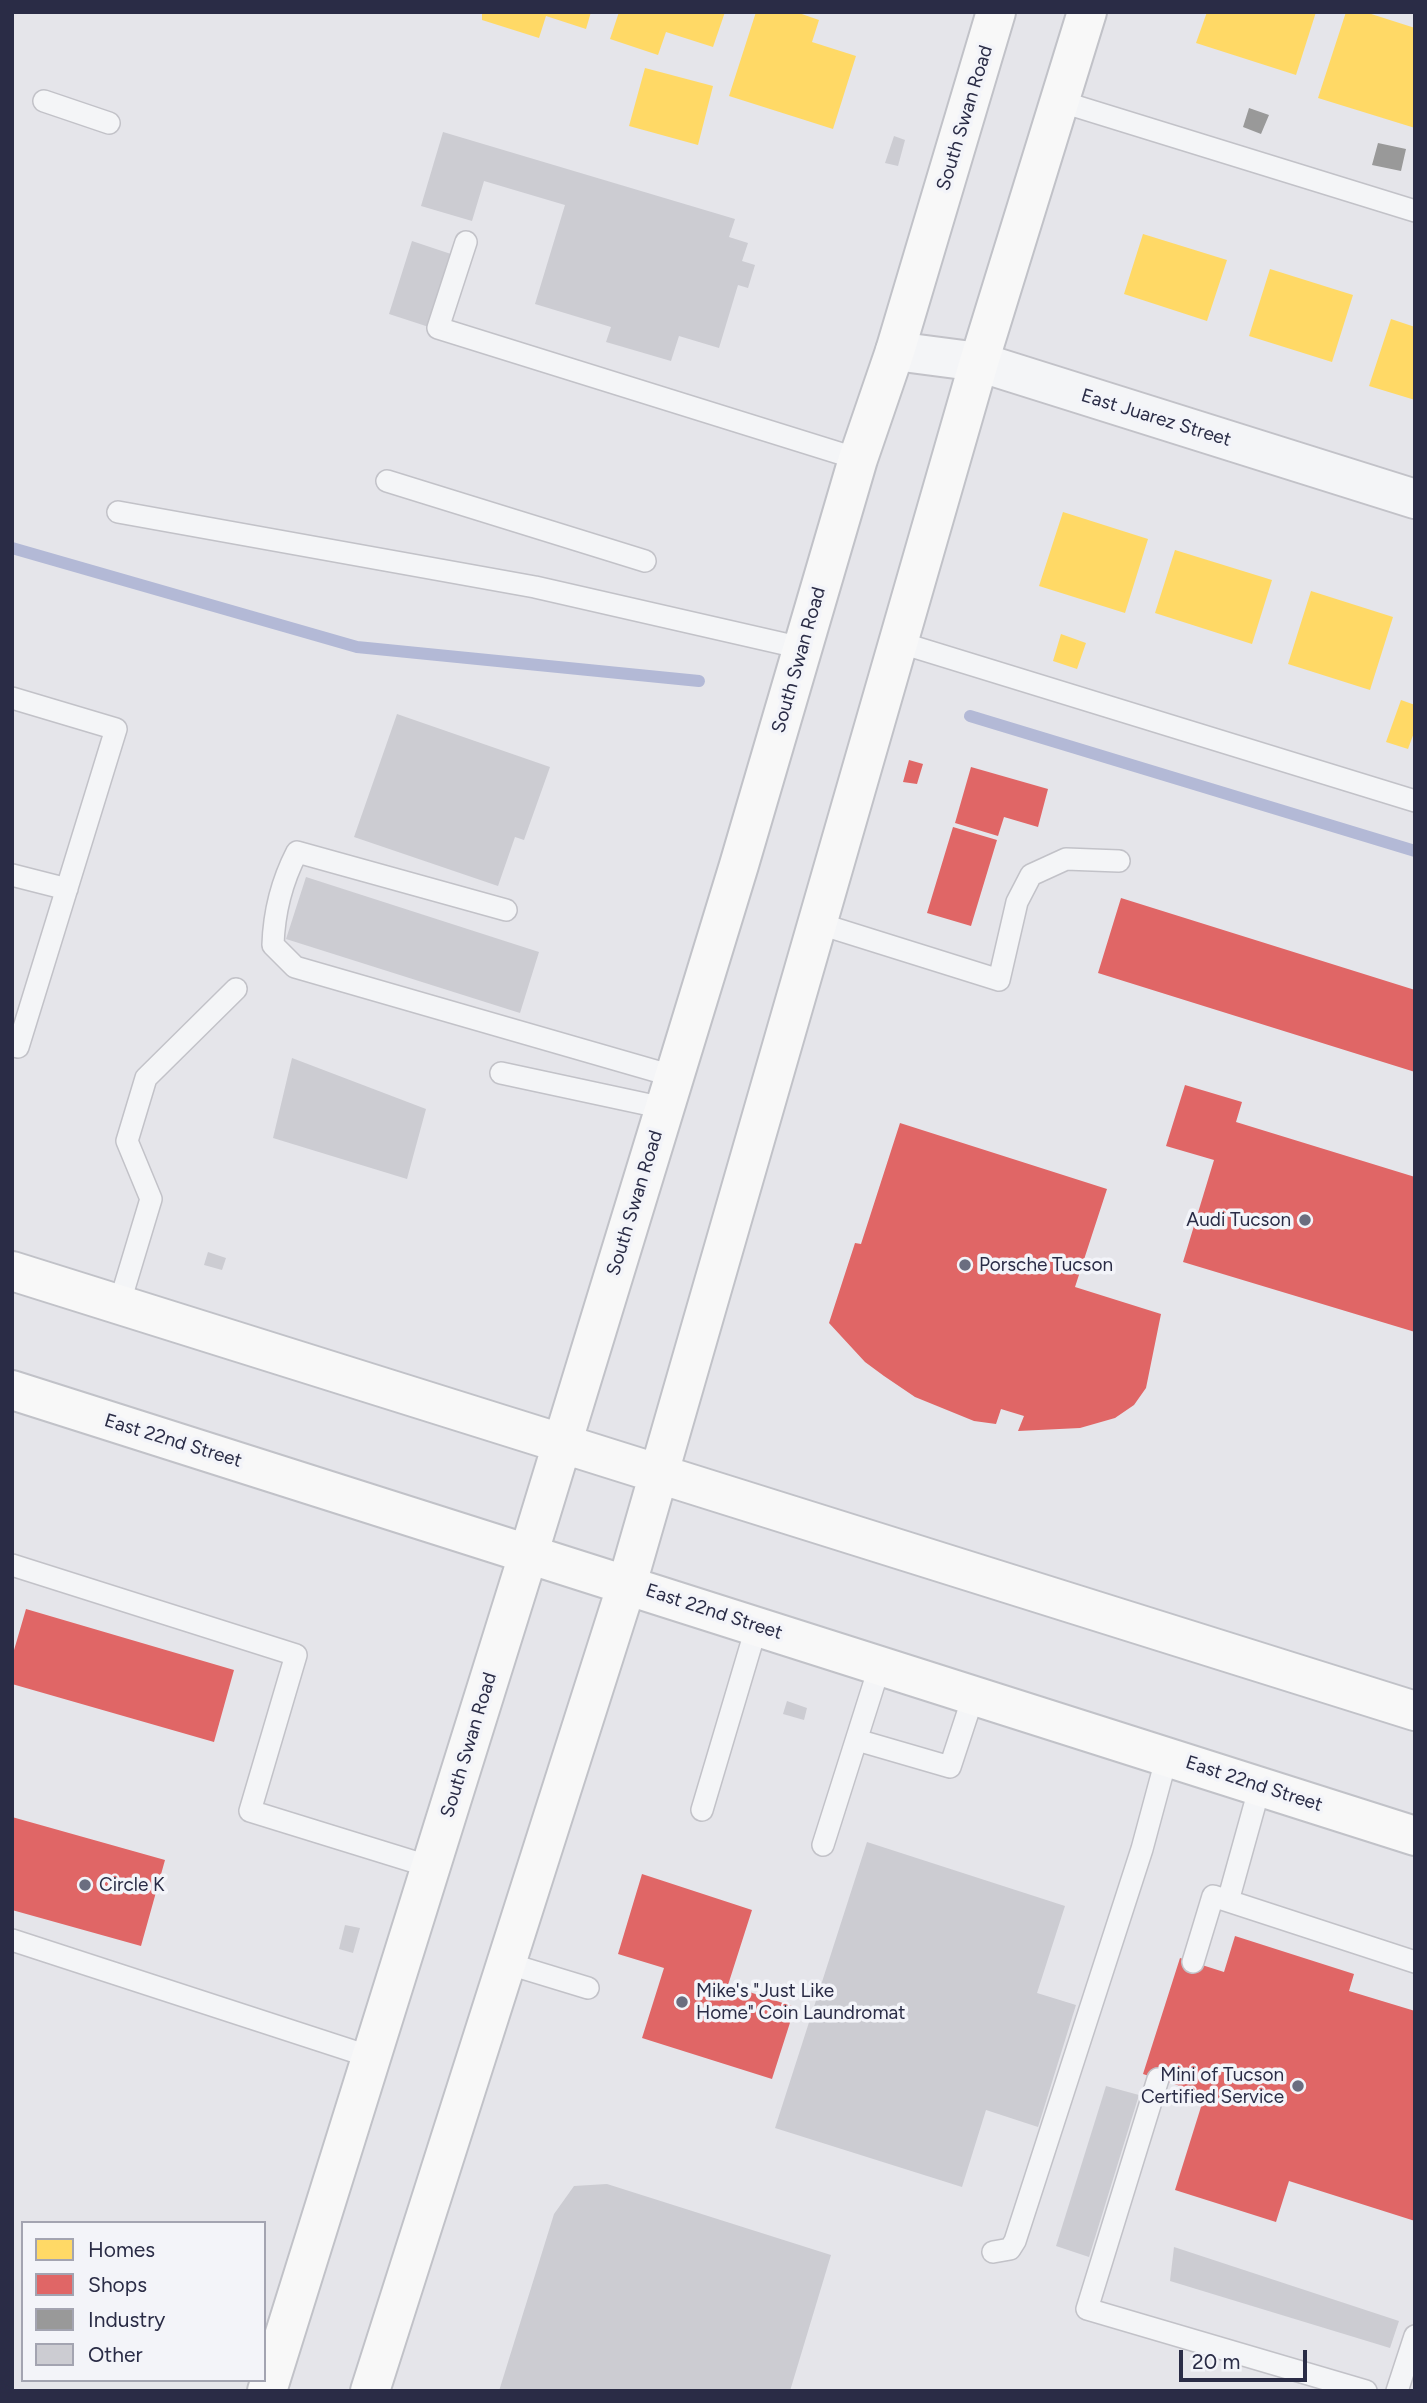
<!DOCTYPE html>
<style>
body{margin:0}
#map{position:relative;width:1427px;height:2403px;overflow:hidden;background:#e5e5ea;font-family:Figtree,sans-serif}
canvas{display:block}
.frame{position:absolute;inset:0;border:14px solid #2a2c46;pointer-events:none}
.legend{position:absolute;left:21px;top:2221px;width:245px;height:161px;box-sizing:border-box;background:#f3f4f9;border:2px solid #a3a4b1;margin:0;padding:9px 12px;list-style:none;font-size:21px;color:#2a2c46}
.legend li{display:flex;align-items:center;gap:14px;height:35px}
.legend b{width:35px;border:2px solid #a3a4b1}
.scale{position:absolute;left:1179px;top:2350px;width:128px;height:32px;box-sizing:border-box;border:4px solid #2a2c46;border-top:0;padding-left:9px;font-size:21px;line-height:24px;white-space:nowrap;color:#2a2c46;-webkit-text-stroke:5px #f3f4f9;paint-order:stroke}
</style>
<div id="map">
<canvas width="1427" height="2403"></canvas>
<div class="frame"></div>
<ul class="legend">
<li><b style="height:19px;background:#ffd966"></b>Homes</li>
<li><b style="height:19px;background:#e06666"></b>Shops</li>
<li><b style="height:19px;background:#999"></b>Industry</li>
<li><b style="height:19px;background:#ccccd2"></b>Other</li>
</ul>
<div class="scale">20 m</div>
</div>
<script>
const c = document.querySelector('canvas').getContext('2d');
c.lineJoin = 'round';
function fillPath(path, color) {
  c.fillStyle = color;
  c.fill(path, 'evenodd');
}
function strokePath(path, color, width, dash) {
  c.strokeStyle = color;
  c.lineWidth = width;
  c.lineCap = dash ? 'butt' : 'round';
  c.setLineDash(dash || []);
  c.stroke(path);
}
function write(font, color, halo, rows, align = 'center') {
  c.font = font + ' Figtree,sans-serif';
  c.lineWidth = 7;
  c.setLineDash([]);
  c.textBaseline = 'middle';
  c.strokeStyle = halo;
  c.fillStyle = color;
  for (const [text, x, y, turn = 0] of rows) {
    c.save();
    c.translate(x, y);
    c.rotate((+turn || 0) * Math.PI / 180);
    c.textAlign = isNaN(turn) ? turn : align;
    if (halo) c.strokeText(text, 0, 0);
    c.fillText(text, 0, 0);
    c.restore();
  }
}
const homes = new Path2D(`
 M 482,12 L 591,12 L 586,29 L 546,16 L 539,38 L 482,20 Z
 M 619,12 L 725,12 L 713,47 L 666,32 L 658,55 L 610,39 Z
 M 756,12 L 796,12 L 819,20 L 812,42 L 856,56 L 833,129 L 729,96 Z
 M 1207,12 L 1316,12 L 1296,75 L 1196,43 Z
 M 1346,12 L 1365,12 L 1415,28 L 1415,128 L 1318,98 Z
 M 645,68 L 713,86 L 698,145 L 629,126 Z
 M 1143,234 L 1227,260 L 1207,321 L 1124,294 Z
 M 1270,269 L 1353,295 L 1332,362 L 1249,336 Z
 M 1391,319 L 1415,327 L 1415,400 L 1369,386 Z
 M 1063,512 L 1148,539 L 1125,613 L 1039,586 Z
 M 1175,550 L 1272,580 L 1252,644 L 1155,613 Z
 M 1311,591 L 1393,617 L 1370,690 L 1288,664 Z
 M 1061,634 L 1086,643 L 1077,669 L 1053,661 Z
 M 1401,700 L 1415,705 L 1415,730 L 1408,749 L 1386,742 Z`);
const shops = new Path2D(`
 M 909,760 L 923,764 L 917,784 L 903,782 Z
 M 971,767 L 1048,789 L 1038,827 L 1004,817 L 998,836 L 955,823 Z
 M 953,827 L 997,840 L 971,926 L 927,913 Z
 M 1121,898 L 1415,990 L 1415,1072 L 1098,973 Z
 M 1185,1085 L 1242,1102 L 1236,1122 L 1415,1177 L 1415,1332 L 1183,1262 L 1214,1160 L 1166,1146 Z
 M 900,1123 L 1107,1189 L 1075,1287 L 1161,1314 L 1146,1388 L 1134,1405 L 1115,1418 L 1080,1428 L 1018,1431 L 1024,1416 L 1001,1409 L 996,1424 L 974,1421 L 915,1397 L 884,1376 L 865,1362 L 829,1323 L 855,1243 L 861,1244 Z
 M 26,1609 L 234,1670 L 214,1742 L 12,1684 L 12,1657 Z
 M 12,1817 L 165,1860 L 141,1946 L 12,1910 Z
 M 642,1874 L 752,1910 L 728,1985 L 795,2007 L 772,2079 L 642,2038 L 664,1968 L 618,1954 Z
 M 1235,1936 L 1354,1974 L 1349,1991 L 1415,2011 L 1415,2221 L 1289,2181 L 1276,2222 L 1175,2190 L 1205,2094 L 1143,2074 L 1180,1958 L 1224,1972 Z`);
const industry = new Path2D(`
 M 1249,108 L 1269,115 L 1261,134 L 1243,127 Z
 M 1378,143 L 1406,149 L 1401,171 L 1372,165 Z`);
const stream = new Path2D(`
 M 12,548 L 357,647 L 699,681
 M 970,716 L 1415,851`);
const building = new Path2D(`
 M 443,132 L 735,219 L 729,237 L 748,243 L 742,261 L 755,265 L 748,288 L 738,285 L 719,348 L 679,336 L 671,361 L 606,342 L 611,327 L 535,304 L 565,205 L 484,181 L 472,221 L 421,206 Z
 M 894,136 L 905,140 L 898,166 L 885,163 Z
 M 412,241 L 454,255 L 432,328 L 389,314 Z
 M 397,714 L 550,767 L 524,840 L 515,837 L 498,886 L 354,837 Z
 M 306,877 L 539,952 L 520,1013 L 286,939 Z
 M 292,1058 L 426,1109 L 407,1179 L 273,1138 Z
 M 208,1252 L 226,1258 L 222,1270 L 204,1265 Z
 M 787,1701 L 807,1708 L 804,1720 L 783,1714 Z
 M 867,1842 L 1065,1906 L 1037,1993 L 1076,2005 L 1038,2127 L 986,2110 L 962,2187 L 775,2128 Z
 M 345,1925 L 360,1928 L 353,1953 L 339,1949 Z
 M 1106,2086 L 1139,2095 L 1089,2257 L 1056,2246 Z
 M 607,2184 L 831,2255 L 790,2391 L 499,2391 L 554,2214 L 574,2186 Z
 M 1174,2247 L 1399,2321 L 1390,2348 L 1170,2281 Z`);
const service = new Path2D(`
 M 44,101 L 109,123
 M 1059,101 L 1415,211
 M 466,242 L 438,328 L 858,459
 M 387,481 L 645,561
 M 118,512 L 535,587 L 802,648
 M 898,642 L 1415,801
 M 12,698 L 116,729 L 18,1047 L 12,1045
 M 12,875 L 67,889
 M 506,910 L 297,852 C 282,881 274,912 273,945 L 295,967 L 673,1076
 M 817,923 L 999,980 L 1017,902 L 1031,875 L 1066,859 L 1119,861
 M 501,1073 L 664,1108
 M 119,1305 L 151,1199 L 127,1141 L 146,1078 L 236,989
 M 12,1565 L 296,1655 L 250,1811 L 431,1867
 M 857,1740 L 950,1767 L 974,1694
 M 702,1810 L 757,1625
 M 823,1845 L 880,1665
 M 1228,1901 L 1260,1786
 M 12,1940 L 371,2057
 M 1193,1962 L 1213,1896 L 1415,1962
 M 506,1963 L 588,1988
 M 1158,2079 L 1087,2309 L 1366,2391
 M 993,2252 L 1010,2249 L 1015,2241 L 1142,1849 L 1167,1756
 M 1397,2391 L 1415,2336`);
const minor = new Path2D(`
 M 895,351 L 979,362 L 1415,499`);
const primary = new Path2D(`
 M 12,1271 L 1415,1711
 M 12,1390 L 1415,1836
 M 267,2391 L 529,1552 L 739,865 L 858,459 L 895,351 L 996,12
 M 370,2391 L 627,1584 L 979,362 L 1087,12`);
const markers = [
 [1305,1220,7,"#6b6d7f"],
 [965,1265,7,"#6b6d7f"],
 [85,1885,7,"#6b6d7f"],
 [682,2002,7,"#6b6d7f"],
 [1298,2086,7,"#6b6d7f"]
];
const streetNames = [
 ["South Swan Road",965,118,-73],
 ["East Juarez Street",1156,418,17],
 ["South Swan Road",799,660,-74],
 ["South Swan Road",635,1203,-73],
 ["East 22nd Street",173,1441,17],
 ["East 22nd Street",714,1612,18],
 ["South Swan Road",469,1745,-73],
 ["East 22nd Street",1254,1784,18]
];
const poiNames = [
 ["Audi Tucson",1291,1220,"right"],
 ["Porsche Tucson",979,1265],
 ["Circle K",99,1885],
 ["Mike's \"Just Like",696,1991],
 ["Home\" Coin Laundromat",696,2013],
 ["Mini of Tucson",1284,2075,"right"],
 ["Certified Service",1284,2097,"right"]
];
fillPath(homes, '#ffd966');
fillPath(shops, '#e06666');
fillPath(industry, '#999');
strokePath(stream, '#b3b9d6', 12);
fillPath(building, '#ccccd2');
strokePath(service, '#c2c2c8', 24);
strokePath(minor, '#c2c2c8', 42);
strokePath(primary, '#c1c2c8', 42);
strokePath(service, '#f4f5f7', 21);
strokePath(minor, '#f4f5f7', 38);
strokePath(primary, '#f8f8f8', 38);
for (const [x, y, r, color] of markers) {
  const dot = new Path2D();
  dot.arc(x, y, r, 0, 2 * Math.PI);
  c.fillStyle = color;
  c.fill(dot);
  strokePath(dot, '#f3f4f9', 2.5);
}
write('19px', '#2a2c46', '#f3f4f9', streetNames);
write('19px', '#2a2c46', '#f3f4f9', poiNames, 'left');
</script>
